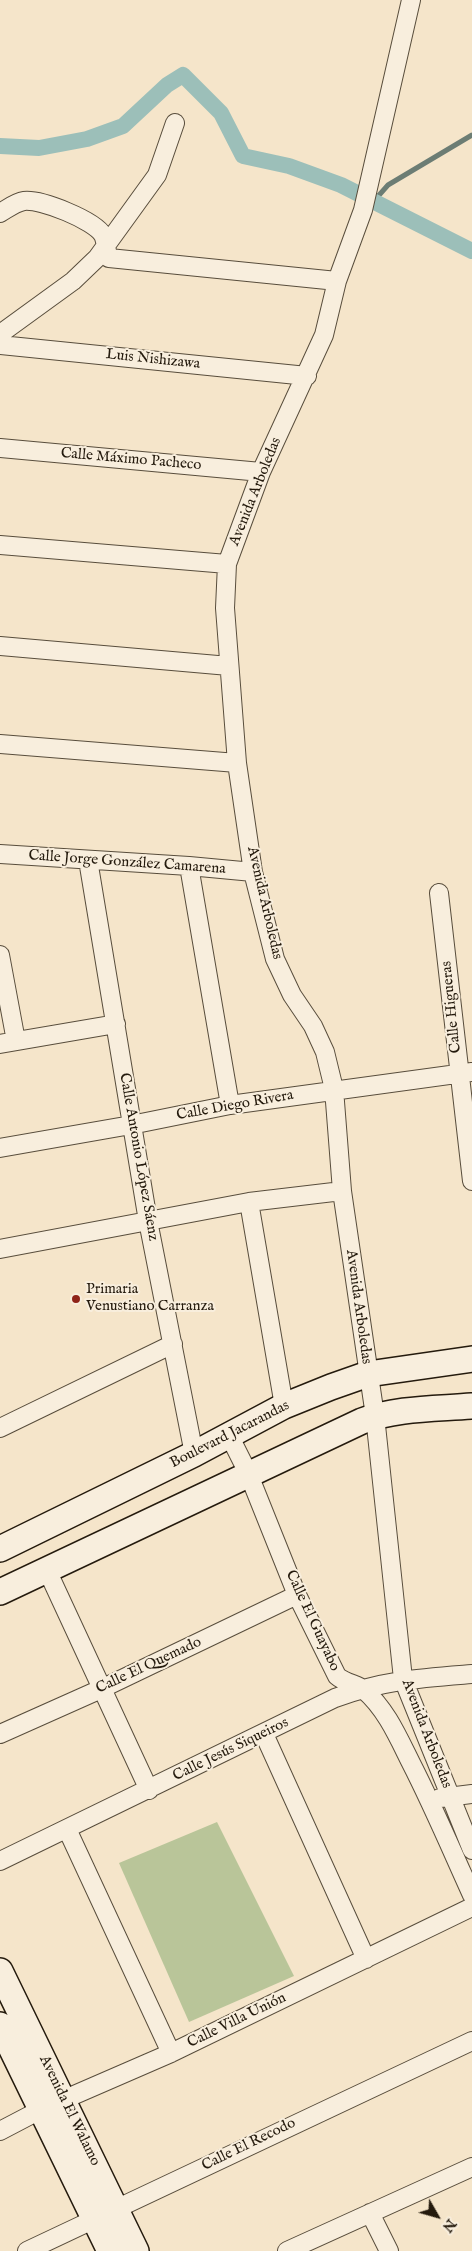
<!DOCTYPE html>
<meta charset="utf-8">
<style>
body{margin:0}
#map{position:relative;width:472px;height:2251px;overflow:hidden;background:#f5e5ca;font-family:"IM FELL English",serif}
canvas{display:block}
.north{position:absolute;left:412px;top:2191px;width:50px;height:50px;-webkit-text-stroke:4px #f8eedd;paint-order:stroke;rotate:128deg;font-size:14px;font-weight:700;line-height:20px;text-align:center;color:#241a0d}
.north::after{content:'';display:block;margin:auto;width:18px;height:22px;background:#241a0d;clip-path:polygon(50% 0,100% 100%,50% 72%,0 100%)}
</style>
<div id="map">
<canvas width="472" height="2251"></canvas>
<div class="north">N</div>
</div>
<script>
const c = document.querySelector('canvas').getContext('2d');
c.lineJoin = 'round';
function fillPath(path, color) {
  c.fillStyle = color;
  c.fill(path, 'evenodd');
}
function strokePath(path, color, width, dash) {
  c.strokeStyle = color;
  c.lineWidth = width;
  c.lineCap = dash ? 'butt' : 'round';
  c.setLineDash(dash || []);
  c.stroke(path);
}
function write(font, color, halo, rows, align = 'center') {
  c.font = font + ' "IM FELL English",serif';
  c.lineWidth = 4;
  c.setLineDash([]);
  c.textBaseline = 'middle';
  c.strokeStyle = halo;
  c.fillStyle = color;
  for (const [text, x, y, turn = 0] of rows) {
    c.save();
    c.translate(x, y);
    c.rotate((+turn || 0) * Math.PI / 180);
    c.textAlign = isNaN(turn) ? turn : align;
    if (halo) c.strokeText(text, 0, 0);
    c.fillText(text, 0, 0);
    c.restore();
  }
}
const green = new Path2D(`
 M 217,1822 L 294,1976 L 189,2022 L 119,1863 Z`);
const stream = new Path2D(`
 M 373,202 L 388,185 L 472,135`);
const canal = new Path2D(`
 M 0,146 L 39,148 L 87,139 L 123,126 L 167,85 L 183,75 L 221,113 L 243,156 L 289,166 L 341,185 L 472,251`);
const street = new Path2D(`
 M 411,0 L 363,210 L 337,281 L 324,335 L 261,472 L 227,564 L 225,608 L 237,763 L 253,872 L 275,959 L 292,995 L 313,1026 L 325,1052 L 334,1089 L 342,1191 L 375,1416 L 403,1679 L 472,1850
 M 0,213 C 7,209 16,202 24,201 C 41,199 94,220 103,235 C 106,241 106,251 109,258 L 337,281
 M 0,334 L 73,281 L 97,258 L 157,175 L 175,123
 M 0,345 L 307,376
 M 0,448 L 261,472
 M 0,545 L 227,564
 M 0,646 L 229,666
 M 0,744 L 237,763
 M 0,854 L 189,866 L 253,872
 M 88,860 L 148,1221 L 194,1454
 M 189,866 L 230,1105
 M 439,893 L 472,1181
 M 0,955 L 16,1041
 M 0,1044 L 116,1024
 M 0,1148 L 131,1125 L 230,1105 L 472,1072
 M 249,1202 L 284,1406
 M 0,1249 L 249,1202 L 342,1191
 M 0,1428 L 173,1344
 M 229,1435 L 249,1475 L 297,1595 L 337,1676 C 346,1684 358,1684 364,1690 C 386,1709 398,1737 411,1763 C 433,1806 452,1851 472,1895
 M 47,1570 L 149,1790
 M 0,1734 L 101,1689 L 297,1595
 M 264,1734 L 366,1959
 M 440,1798 L 472,1794
 M 67,1829 L 171,2053
 M 0,1861 L 335,1698 C 384,1680 421,1678 472,1674
 M 0,2131 L 42,2109 L 171,2053 L 472,1907
 M 370,2213 L 389,2251
 M 27,2251 L 472,2041
 M 287,2251 L 472,2167`);
const secondary = new Path2D(`
 M 0,1549 L 194,1454 L 284,1406 L 331,1387 L 368,1374 L 472,1359
 M 0,1592 L 362,1421 C 396,1408 435,1409 472,1406
 M 0,1971 L 136,2251
 M 0,2025 L 110,2251`);
const markers = [
 [76,1299,5,"#8f2418"]
];
const streetNames = [
 ["Luis Nishizawa",153,360,6],
 ["Calle Máximo Pacheco",131,460,5],
 ["Avenida Arboledas",256,492,-68],
 ["Calle Jorge González Camarena",127,863,4],
 ["Avenida Arboledas",264,903,77],
 ["Calle Higueras",452,1007,-96],
 ["Calle Diego Rivera",235,1106,-10],
 ["Calle Antonio López Sáenz",138,1157,80],
 ["Avenida Arboledas",358,1307,82],
 ["Boulevard Jacarandas",230,1435,-27],
 ["Calle El Guayabo",312,1621,65],
 ["Calle El Quemado",149,1666,-25],
 ["Avenida Arboledas",426,1734,69],
 ["Calle Jesús Siqueiros",231,1750,-26],
 ["Calle Villa Unión",237,2021,-26],
 ["Avenida El Walamo",69,2111,64],
 ["Calle El Recodo",249,2145,-26]
];
const poiNames = [
 ["Primaria",86,1290],
 ["Venustiano Carranza",86,1307]
];
fillPath(green, '#b9c599');
strokePath(stream, '#6c7d74', 5);
strokePath(canal, '#9cbfb9', 16);
strokePath(street, '#584d3c', 20);
strokePath(secondary, '#241a0d', 28);
strokePath(street, '#f8eedd', 18);
strokePath(secondary, '#f8eedd', 25);
for (const [x, y, r, color] of markers) {
  const dot = new Path2D();
  dot.arc(x, y, r, 0, 2 * Math.PI);
  c.fillStyle = color;
  c.fill(dot);
  strokePath(dot, '#f8eedd', 2);
}
write('15px', '#241a0d', '#f8eedd', streetNames);
write('15px', '#241a0d', '#f8eedd', poiNames, 'left');
</script>
